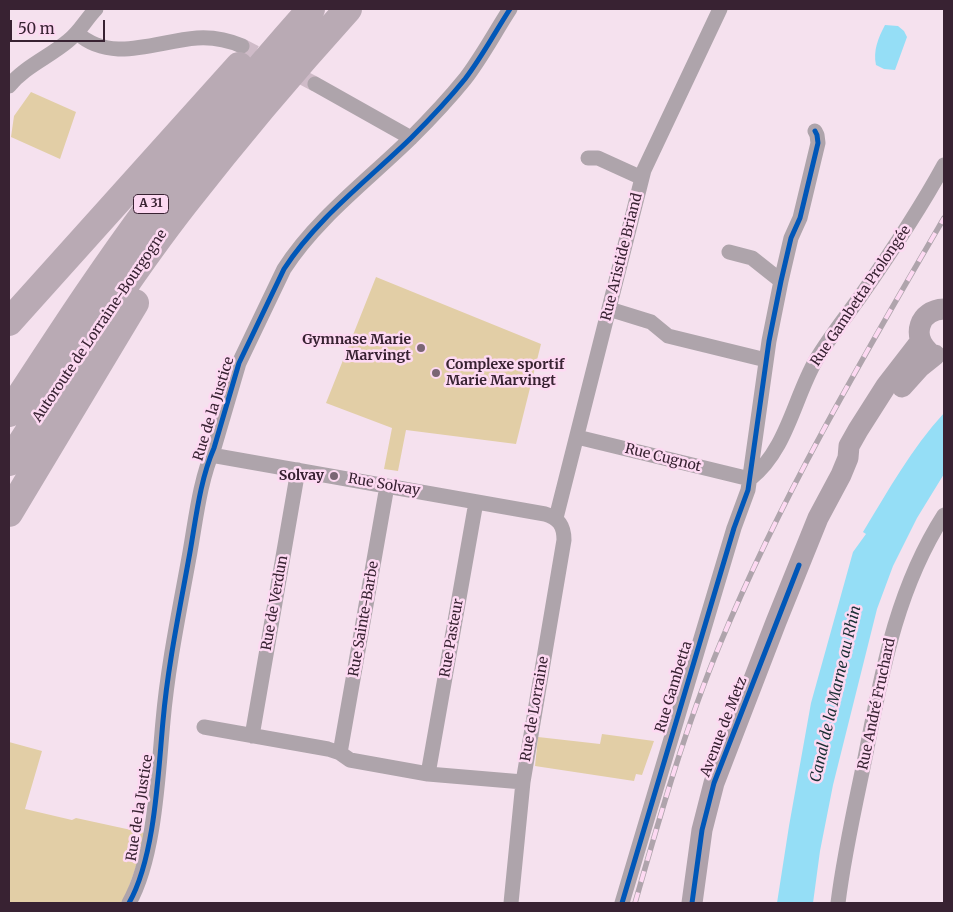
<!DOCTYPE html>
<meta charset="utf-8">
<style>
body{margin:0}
#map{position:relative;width:953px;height:912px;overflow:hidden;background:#f5e1ee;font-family:Merriweather,serif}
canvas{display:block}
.frame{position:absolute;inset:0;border:10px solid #382232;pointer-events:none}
.scale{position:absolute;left:10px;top:20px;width:95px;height:22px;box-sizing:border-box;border:2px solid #382232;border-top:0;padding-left:6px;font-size:15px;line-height:18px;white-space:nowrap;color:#382232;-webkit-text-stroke:4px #fdd9f2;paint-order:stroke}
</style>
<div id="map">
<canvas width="953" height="912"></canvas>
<div class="frame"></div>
<div class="scale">50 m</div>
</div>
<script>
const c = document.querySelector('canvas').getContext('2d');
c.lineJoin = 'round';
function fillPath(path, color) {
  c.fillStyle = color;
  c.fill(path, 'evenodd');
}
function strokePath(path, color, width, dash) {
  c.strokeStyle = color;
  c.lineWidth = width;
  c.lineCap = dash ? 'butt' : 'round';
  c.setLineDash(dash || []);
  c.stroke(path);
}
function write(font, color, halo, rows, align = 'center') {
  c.font = font + ' Merriweather,serif';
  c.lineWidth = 5;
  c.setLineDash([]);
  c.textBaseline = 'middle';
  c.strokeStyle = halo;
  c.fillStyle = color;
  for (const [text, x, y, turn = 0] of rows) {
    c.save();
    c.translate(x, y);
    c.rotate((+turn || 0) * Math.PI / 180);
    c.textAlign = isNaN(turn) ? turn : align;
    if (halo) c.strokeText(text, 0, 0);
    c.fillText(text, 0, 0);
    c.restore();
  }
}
const green = new Path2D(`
 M 31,92 L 76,112 L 60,159 L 11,137 L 14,116 Z
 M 376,277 L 541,344 L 516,444 L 406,430 L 398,471 L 384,469 L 392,428 L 326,403 Z
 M 602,734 L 654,741 L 642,775 L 636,774 L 634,781 L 535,766 L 538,737 L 600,744 Z
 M 9,742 L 42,751 L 25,809 L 72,820 L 76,818 L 145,833 L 142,850 L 123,903 L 9,903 Z`);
const water = new Path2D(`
 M 885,25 L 898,26 L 904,31 L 907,37 L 895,70 L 884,69 L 876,65 C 873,51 878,38 885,25 Z
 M 944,413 L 944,474 L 917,518 L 893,566 L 877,609 L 833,785 L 820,851 L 813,903 L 777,903 L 789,826 L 811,703 L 853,552 L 866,534 L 863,532 C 888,491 911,449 944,413 Z`);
const streetTunnel = new Path2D(`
 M 242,46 L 315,84`);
const street = new Path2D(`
 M 77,33 C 112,64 156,41 197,38 C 212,37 228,40 242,46
 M 315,84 L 411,138
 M 9,86 C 24,67 49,57 68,41 C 80,32 86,19 96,9
 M 588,158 L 598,158 L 642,178
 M 729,252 L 752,258 L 781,281
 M 609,309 L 651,322 L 668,336 L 766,360
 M 577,437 L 750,479
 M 211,455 L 545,514 C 559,518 564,526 564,540 L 523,782 L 511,903
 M 750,479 C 787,450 794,398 816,360 C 829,338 845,318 860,297 C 890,254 919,211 944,165
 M 556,518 L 644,170 L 720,9
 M 204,727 L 328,749 L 340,753 L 350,760 L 428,774 L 523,782
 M 252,736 L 298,470
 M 340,753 L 387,486
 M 428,774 L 476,502
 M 129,903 C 155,857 158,774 163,721 C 168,664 180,608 190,552 C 196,518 200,480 214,448 L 239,363 L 284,269 C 316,219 368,180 411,138 C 430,119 448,100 465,79 C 482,57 495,32 510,9
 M 622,903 L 734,528 L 748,490 L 769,341 L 781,281 L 791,238 L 800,218 L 818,143 L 817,135 L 815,131
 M 838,903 C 844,854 855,806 865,758 C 882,672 896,590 944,515`);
const secondary = new Path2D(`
 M 929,352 C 911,336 919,310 944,309
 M 902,387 L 920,367 L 935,355
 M 692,903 L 702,830 L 714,783 L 776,622 L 818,518 L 841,475 L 848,458 L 849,446 L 858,430 L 886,386 L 920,342`);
const highway = new Path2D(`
 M 9,322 L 239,66
 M 9,413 C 55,343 100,273 150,206 C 200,137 255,72 311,9
 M 9,462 C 66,375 121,285 185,203 C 237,136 292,71 348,9
 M 9,513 L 135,303`);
const rail = new Path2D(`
 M 635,903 C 660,816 685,728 720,644 C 782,495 863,357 944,218`);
const cycleway = new Path2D(`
 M 129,903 C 155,857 158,774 163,721 C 168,664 180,608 190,552 C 196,518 200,480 214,448 L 239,363 L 284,269 C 316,219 368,180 411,138 C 430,119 448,100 465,79 C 482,57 495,32 510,9
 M 622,903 L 734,528 L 748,490 L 769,341 L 781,281 L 791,238 L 800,218 L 818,143 L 817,135 L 815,131
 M 692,903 L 702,830 L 714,783 L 799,565`);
const markers = [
 [421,348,5,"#7a6574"],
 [436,373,5,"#7a6574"],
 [334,476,5,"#7a6574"]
];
const shields = [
 [151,204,35]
];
const shieldNames = [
 ["A 31",151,204]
];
const streetNames = [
 ["Rue Aristide Briand",622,257,-76],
 ["Rue Gambetta Prolongée",861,296,-56],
 ["Autoroute de Lorraine-Bourgogne",100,326,-56],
 ["Rue de la Justice",214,409,-73],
 ["Rue Cugnot",663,458,14],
 ["Rue Solvay",384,485,10],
 ["Rue de Verdun",275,603,-80],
 ["Rue Sainte-Barbe",364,619,-80],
 ["Rue Pasteur",452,638,-80],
 ["Rue Gambetta",674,687,-73],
 ["Rue André Fruchard",877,704,-78],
 ["Rue de Lorraine",535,709,-80],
 ["Avenue de Metz",724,727,-69],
 ["Rue de la Justice",140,808,-81]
];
const poiNames = [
 ["Gymnase Marie",411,340],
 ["Marvingt",411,356],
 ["Complexe sportif",446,365,"left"],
 ["Marie Marvingt",446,381,"left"],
 ["Solvay",324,476]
];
const waterNames = [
 ["Canal de la Marne au Rhin",836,694,-77]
];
fillPath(green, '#e2cea6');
fillPath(water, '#95def6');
strokePath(streetTunnel, '#cfbbc8', 15, [15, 8]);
strokePath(street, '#aea4ab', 15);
strokePath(secondary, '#afa2ab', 21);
strokePath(highway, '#b9aab4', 28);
strokePath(rail, '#afa4ac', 5.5);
strokePath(rail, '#fdd9f2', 4, [11]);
strokePath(cycleway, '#0057b8', 5);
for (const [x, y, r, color] of markers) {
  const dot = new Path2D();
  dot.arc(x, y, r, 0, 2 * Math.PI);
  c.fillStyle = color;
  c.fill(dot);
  strokePath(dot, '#fdd9f2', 2);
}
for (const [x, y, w] of shields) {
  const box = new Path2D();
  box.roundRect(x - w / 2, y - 9.5, w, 19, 4);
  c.fillStyle = '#fdd9f2';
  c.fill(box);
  strokePath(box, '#382232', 1);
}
write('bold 12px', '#382232', null, shieldNames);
write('14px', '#382232', '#fdd9f2', streetNames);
write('bold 14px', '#382232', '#fdd9f2', poiNames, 'right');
write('italic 15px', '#1b2f34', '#fdd9f2', waterNames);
</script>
